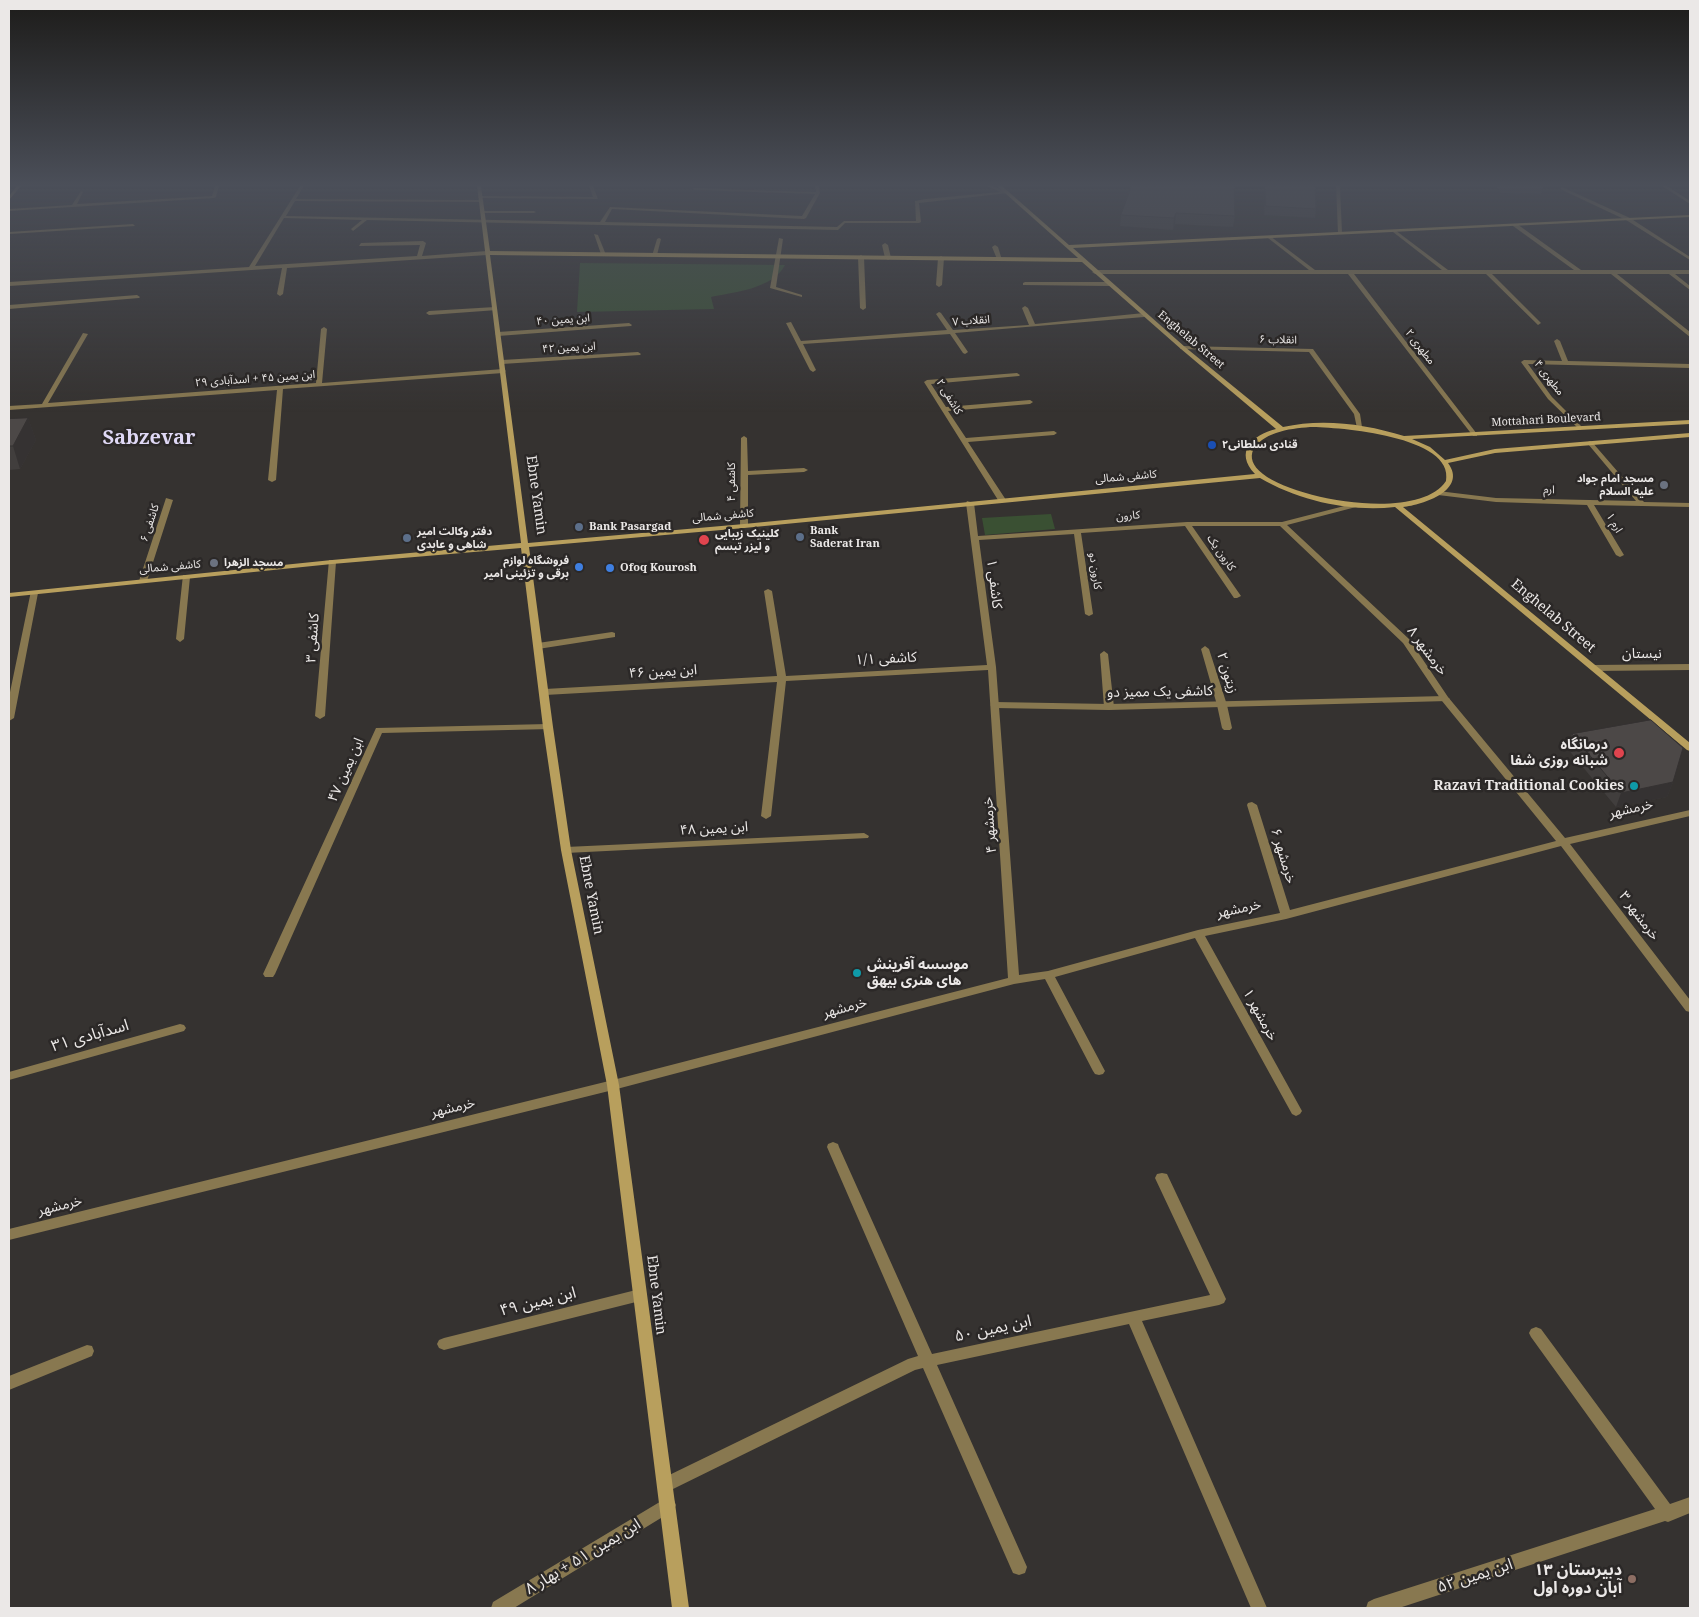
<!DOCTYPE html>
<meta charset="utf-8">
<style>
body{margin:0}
#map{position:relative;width:1699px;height:1617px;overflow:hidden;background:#353230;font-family:"Noto Serif",serif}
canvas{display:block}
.frame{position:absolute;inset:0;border:10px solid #ebe8e7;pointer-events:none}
</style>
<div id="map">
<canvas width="1699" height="1617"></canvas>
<div class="frame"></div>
</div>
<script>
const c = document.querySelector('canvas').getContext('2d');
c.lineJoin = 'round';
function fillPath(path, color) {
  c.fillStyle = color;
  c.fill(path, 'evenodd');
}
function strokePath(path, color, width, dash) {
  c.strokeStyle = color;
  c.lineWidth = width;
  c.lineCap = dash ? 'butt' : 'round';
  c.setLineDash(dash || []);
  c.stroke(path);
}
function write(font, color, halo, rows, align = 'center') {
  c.font = font + ' "Noto Serif","Noto Sans Arabic",serif';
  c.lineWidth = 5;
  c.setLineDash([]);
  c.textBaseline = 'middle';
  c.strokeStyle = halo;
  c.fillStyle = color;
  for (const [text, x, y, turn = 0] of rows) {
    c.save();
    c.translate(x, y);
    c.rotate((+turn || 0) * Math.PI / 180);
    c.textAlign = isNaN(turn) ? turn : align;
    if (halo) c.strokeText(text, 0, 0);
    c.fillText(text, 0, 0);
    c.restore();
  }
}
const green = new Path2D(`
 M 580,263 L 785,265 C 773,289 734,292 711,297 L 714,309 L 577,312 Z
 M 1051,514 L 1055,529 L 985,535 L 982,518 Z`);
const lane = new Path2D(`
 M 1445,696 L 1450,699 L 1448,701 L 1109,710 L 995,708 L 990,705 L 995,702 L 1109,704 Z`);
const street = new Path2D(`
 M 215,186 L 219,186 L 216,197 L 214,198 L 9,211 L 9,209 L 72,205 L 81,191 L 83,192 L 77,204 L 212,196 Z
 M 300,186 L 304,186 L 296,199 L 481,200 L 483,201 L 481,202 L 295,201 L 286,216 L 600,222 L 610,207 L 802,216 L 815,194 L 694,190 L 692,189 L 694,188 L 816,192 L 815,186 L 819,186 L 820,193 L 806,218 L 804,219 L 612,209 L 605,222 L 837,227 L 844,221 L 916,221 L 915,201 L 925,199 L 1000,192 L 987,186 L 993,186 L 1009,193 L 919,203 L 921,222 L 919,223 L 845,223 L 838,230 L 367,220 L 353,231 L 351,229 L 362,220 L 284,218 L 255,266 L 417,256 L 420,245 L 359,246 L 361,243 L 423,241 L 426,243 L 422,256 L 487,251 L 490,253 L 487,255 L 287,268 L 283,294 L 280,296 L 277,294 L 282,268 L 9,286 L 9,282 L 249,267 Z
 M 589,186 L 593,186 L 598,199 L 480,198 L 478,197 L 480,196 L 593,197 Z
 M 1336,186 L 1340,186 L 1342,233 L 1340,234 L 1338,233 Z
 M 1662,186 L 1667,186 L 1690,201 L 1690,204 Z
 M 1562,187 L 1630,218 L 1690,257 L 1690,260 L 1626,220 L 1560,189 Z
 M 482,211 L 534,211 L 536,212 L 534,213 L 480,213 Z
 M 133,224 L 135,226 L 9,234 L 9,232 Z
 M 1513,224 L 1517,224 L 1581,270 L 1690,270 L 1690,274 L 1675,274 L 1690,286 L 1690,290 L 1669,274 L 1617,274 L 1690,332 L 1690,337 L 1611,274 L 1492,274 L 1541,323 L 1538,325 L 1486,274 L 1354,274 L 1477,434 L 1477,436 L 1473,436 L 1348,274 L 1095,274 L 1092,272 L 1095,270 L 1309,270 L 1268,238 L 1270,236 L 1315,270 L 1442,270 L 1393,232 L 1395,230 L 1448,270 L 1574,270 L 1513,226 Z
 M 594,234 L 598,235 L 606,255 L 601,254 Z
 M 659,238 L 661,239 L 657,255 L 652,256 L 657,239 Z
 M 779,238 L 783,239 L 776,287 L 802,295 L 802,297 L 770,288 Z
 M 885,243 L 888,245 L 891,258 L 888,260 L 885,258 L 882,245 Z
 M 995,245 L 998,247 L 1002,260 L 997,259 L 992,247 Z
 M 861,255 L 864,257 L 866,308 L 863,310 L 860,308 L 858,257 Z
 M 941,256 L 944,258 L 942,285 L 939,287 L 936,285 L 938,258 Z
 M 1025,282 L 1109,282 L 1112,284 L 1109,286 L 1023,285 L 1023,283 Z
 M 137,295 L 140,297 L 139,298 L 9,309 L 9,305 Z
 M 1025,306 L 1028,308 L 1035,324 L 1144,313 L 1147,315 L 1144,317 L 955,333 L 968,352 L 965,354 L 963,353 L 950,334 L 803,344 L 816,370 L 813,372 L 810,370 L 786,323 L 791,322 L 801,341 L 947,330 L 936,314 L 939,312 L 941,313 L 953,330 L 1029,325 L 1022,308 Z
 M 495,307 L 497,308 L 497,310 L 429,315 L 426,313 L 429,311 Z
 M 629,323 L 632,325 L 631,326 L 498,336 L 495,334 L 498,332 Z
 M 324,327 L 327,329 L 322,383 L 503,369 L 506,371 L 503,373 L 283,389 L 276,480 L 272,482 L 268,480 L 277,390 L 9,410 L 9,406 L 42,404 L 83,333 L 88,334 L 48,403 L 316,383 L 321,329 Z
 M 1557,339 L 1560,341 L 1568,361 L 1690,364 L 1690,368 L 1528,364 L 1552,397 L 1583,428 L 1580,430 L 1548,399 L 1521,362 L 1524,360 L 1562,361 L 1554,341 Z
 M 1183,346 L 1313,349 L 1360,414 L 1362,427 L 1357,428 L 1354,414 L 1309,352 L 1181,349 L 1180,348 Z
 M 638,352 L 641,354 L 640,355 L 502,364 L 499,362 L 502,360 Z
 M 1017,373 L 1020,375 L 1019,376 L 931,384 L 946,407 L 1030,400 L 1033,402 L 1030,404 L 948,411 L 966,438 L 1054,431 L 1057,433 L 1054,435 L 968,442 L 1006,500 L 1002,502 L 998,500 L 924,382 L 927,380 Z
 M 744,436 L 747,438 L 748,471 L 804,468 L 808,470 L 804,472 L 748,475 L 748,526 L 744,528 L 740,526 L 741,438 Z
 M 1590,441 L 1592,442 L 1644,502 L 1690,503 L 1690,507 L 1594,505 L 1624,555 L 1620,557 L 1616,555 L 1587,505 L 1496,502 L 1438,495 L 1434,493 L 1438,491 L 1496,498 L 1636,501 L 1588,444 L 1588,442 Z
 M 166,498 L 173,500 L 147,581 L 146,583 L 140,583 L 139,581 Z
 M 967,501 L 974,503 L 978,536 L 1187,522 L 1282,522 L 1356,503 L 1356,507 L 1287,525 L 1409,639 L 1448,697 L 1565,838 L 1690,810 L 1690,816 L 1570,844 L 1690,1000 L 1690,1012 L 1686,1011 L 1561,846 L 1286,919 L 1205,936 L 1302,1111 L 1300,1114 L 1296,1116 L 1292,1114 L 1195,938 L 1055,977 L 1105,1071 L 1103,1074 L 1099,1075 L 1095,1074 L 1093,1071 L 1045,979 L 1014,984 L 613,1090 L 9,1240 L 9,1229 L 613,1080 L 1008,978 L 988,670 L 786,681 L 771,816 L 766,819 L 761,816 L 777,682 L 545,695 L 541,692 L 545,689 L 777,676 L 764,591 L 768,589 L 772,591 L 786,676 L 987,665 L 966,503 ZM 1185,526 L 1234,598 L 1237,598 L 1241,596 L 1192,526 L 1280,526 L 1403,643 L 1442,701 L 1556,841 L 1290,910 L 1257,805 L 1252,802 L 1248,803 L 1247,805 L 1280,913 L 1198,930 L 1048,971 L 1019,975 L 996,667 L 979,540 L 1074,534 L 1085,614 L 1089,616 L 1093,614 L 1081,533 Z
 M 329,560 L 332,560 L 336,562 L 325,716 L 320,719 L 315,716 Z
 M 183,575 L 189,575 L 190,577 L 184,639 L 180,642 L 176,639 Z
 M 31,591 L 34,591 L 38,593 L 14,718 L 9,721 L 9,697 Z
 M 612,632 L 615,633 L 615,637 L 538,649 L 534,646 L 538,643 Z
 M 1205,646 L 1209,649 L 1227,705 L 1232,728 L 1230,730 L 1224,730 L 1222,728 L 1217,705 L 1201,649 Z
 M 1104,651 L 1108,654 L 1114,707 L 1109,710 L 1104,707 L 1100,654 Z
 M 1690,664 L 1690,670 L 1594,671 L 1590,668 L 1594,665 Z
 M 548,724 L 553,727 L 551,729 L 382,733 L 275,974 L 273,977 L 265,977 L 263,974 L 376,728 Z
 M 864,833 L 869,836 L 868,838 L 566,853 L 561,850 L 566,847 Z
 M 180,1024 L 184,1025 L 186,1028 L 184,1031 L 9,1080 L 9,1072 Z
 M 833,1142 L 838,1144 L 839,1147 L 932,1354 L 1210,1295 L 1155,1178 L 1157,1174 L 1162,1173 L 1167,1174 L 1226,1299 L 1224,1303 L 1219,1305 L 1142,1321 L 1267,1608 L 1251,1608 L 1129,1324 L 937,1365 L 1027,1567 L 1025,1573 L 1019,1575 L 1013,1573 L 923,1368 L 915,1370 L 671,1490 L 665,1492 L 659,1490 L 657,1485 L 659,1480 L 908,1359 L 918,1356 L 827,1147 L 828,1144 Z
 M 640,1289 L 645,1291 L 647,1295 L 645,1299 L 640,1301 L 444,1350 L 439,1348 L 437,1344 L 439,1340 L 444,1338 Z
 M 1536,1327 L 1541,1329 L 1670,1504 L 1690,1497 L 1690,1513 L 1668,1522 L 1665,1521 L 1399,1608 L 1366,1608 L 1368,1602 L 1374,1599 L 1655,1509 L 1531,1337 L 1529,1333 L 1531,1329 Z
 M 87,1345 L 92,1346 L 94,1351 L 92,1356 L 9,1390 L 9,1376 Z
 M 668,1497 L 674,1500 L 676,1505 L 674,1510 L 514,1608 L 491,1608 L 493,1602 Z`);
const secondary = new Path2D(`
 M 17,186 L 21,186 L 9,200 L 9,196 Z
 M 477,186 L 481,186 L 490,251 L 1078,258 L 997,186 L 1002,186 L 1069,245 L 1690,215 L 1690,217 L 1073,248 L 1185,347 L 1283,427 C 1322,418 1366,424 1404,436 L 1690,420 L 1690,424 L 1412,439 L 1430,447 L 1445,460 L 1495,449 L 1690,433 L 1690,437 L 1495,453 L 1448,463 C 1468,490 1423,505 1403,507 L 1690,743 L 1690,751 L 1687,750 L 1395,507 C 1350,512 1299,501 1260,478 L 744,528 L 529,547 L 553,727 L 571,850 L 619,1085 L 689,1608 L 672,1608 L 607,1085 L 561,850 L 543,727 L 521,548 L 332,564 L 9,597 L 9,593 L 332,560 L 521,543 ZM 490,255 L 1082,262 L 1181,349 L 1276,429 C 1252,435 1234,452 1255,474 L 744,524 L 528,543 ZM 1310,427 C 1338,427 1455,436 1446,481 C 1419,522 1296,500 1263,474 C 1241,457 1255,440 1276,433 C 1287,429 1299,428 1310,427 Z`);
const wall = new Path2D(`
 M 1132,186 L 1235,216 L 1233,227 L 1175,224 L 1173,230 L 1120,226 L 1121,215 Z
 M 1265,186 L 1315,186 L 1316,209 L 1315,218 L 1264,215 Z
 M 1496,186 L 1543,186 L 1541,194 L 1501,193 Z
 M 28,418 L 36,440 L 20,469 L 9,470 L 9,419 Z
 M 1572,734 L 1673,782 L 1667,797 L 1616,807 L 1567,748 Z`);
const shadedWall = new Path2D(`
 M 1176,213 L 1175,224 L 1173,230 L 1174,218 Z
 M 28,418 L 36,440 L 20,469 L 13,446 Z
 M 1673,782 L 1667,797 L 1616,807 L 1621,793 Z`);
const building = new Path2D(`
 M 1132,186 L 1234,186 L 1235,216 L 1176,213 L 1174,218 L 1121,215 Z
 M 1266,186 L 1315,186 L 1316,209 L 1266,206 Z
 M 28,418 L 13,446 L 9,446 L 9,419 Z
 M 1651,720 L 1683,748 L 1673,782 L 1621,793 L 1572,734 Z`);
const markers = [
 [1212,445,5,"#1a4fb4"],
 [1664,485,5,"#6b7280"],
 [579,527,5,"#5c6f8a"],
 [800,537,5,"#5c6f8a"],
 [407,538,5,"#5c6f8a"],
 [704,540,6,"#e0444e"],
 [214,563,5,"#6b7280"],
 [579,567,5,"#3f7fe0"],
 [610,568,5,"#3f7fe0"],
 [1619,753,6,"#e0444e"],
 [1634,786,5,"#0f9aa8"],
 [857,973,5,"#0f9aa8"],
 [1632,1579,5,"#8d6e63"]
];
const farStreetnames = [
 ["ابن یمین ۴۰",563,320,-4],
 ["انقلاب ۷",971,321,-4],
 ["Enghelab Street",1191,340,40],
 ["انقلاب ۶",1278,340,1],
 ["مطهری ۲",1420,347,52],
 ["ابن یمین ۴۲",569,348,-3],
 ["مطهری ۴",1549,378,52],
 ["ابن یمین ۴۵ + اسدآبادی ۲۹",255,379,-4],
 ["کاشفی ۲",949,397,58],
 ["Mottahari Boulevard",1546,420,-3],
 ["کاشفی شمالی",1126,477,-5],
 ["کاشفی ۴",732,482,-90],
 ["ارم",1549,490,1],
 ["کاشفی شمالی",723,516,-5],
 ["کارون",1128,516,-4],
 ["کاشفی ۶",150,523,-72],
 ["ارم ۱",1614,523,60],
 ["کارون یک",1221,553,55],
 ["کاشفی شمالی",170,567,-5],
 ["کارون دو",1095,571,82]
];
const farPoinames = [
 ["قنادی سلطانی۲",1222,445],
 ["مسجد امام جواد",1654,479,"right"],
 ["علیه السلام",1654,492,"right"],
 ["Bank Pasargad",589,527],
 ["Bank",810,531],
 ["Saderat Iran",810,544],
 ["دفتر وکالت امیر",417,532],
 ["شاهی و عابدی",417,545],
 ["کلینیک زیبایی",715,534],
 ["و لیزر تبسم",715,547],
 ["فروشگاه لوازم",569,561,"right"],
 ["برقی و تزئینی امیر",569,574,"right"],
 ["مسجد الزهرا",224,563],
 ["Ofoq Kourosh",620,568]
];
const streetNames = [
 ["Ebne Yamin",536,495,82],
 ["کاشفی ۱",994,584,83],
 ["Enghelab Street",1553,616,40],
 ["کاشفی ۳",313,638,-86],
 ["خرمشهر ۸",1427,651,53],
 ["نیستان",1642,654],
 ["کاشفی ۱/۱",886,659,-3],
 ["ابن یمین ۴۶",663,672,-3],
 ["زیتون ۲",1227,673,73],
 ["کاشفی یک ممیز دو",1160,692,-1],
 ["ابن یمین ۴۷",346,770,-66],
 ["خرمشهر",1631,809,-13],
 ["خرمشهر ۴",990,825,-94],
 ["ابن یمین ۴۸",714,829,-3],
 ["خرمشهر ۶",1283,856,73],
 ["Ebne Yamin",591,895,79],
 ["خرمشهر",1239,909,-12],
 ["خرمشهر ۳",1639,916,53],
 ["خرمشهر",845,1008,-15],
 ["خرمشهر ۱",1260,1015,61],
 ["خرمشهر",453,1108,-14],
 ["خرمشهر",60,1206,-14],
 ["Ebne Yamin",656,1295,83]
];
const poiNames = [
 ["درمانگاه",1608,745],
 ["شبانه روزی شفا",1608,761],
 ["Razavi Traditional Cookies",1624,786],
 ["موسسه آفرینش",867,965,"left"],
 ["های هنری بیهق",867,981,"left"]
];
const nearStreetnames = [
 ["اسدآبادی ۳۱",90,1036,-16],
 ["ابن یمین ۴۹",538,1302,-14],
 ["ابن یمین ۵۰",993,1329,-12],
 ["ابن یمین ۵۱ + بهار ۸",583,1557,-31],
 ["ابن یمین ۵۲",1475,1576,-18]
];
const nearPoinames = [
 ["دبیرستان ۱۳",1622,1570],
 ["آبان دوره اول",1622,1588]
];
const farTownnames = [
 ["Sabzevar",149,438]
];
fillPath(green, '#3a5033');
fillPath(lane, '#887850');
fillPath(street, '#887850');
fillPath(secondary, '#b89f5d');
fillPath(wall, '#413e3d');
fillPath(shadedWall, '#353232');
fillPath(building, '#4c4847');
strokePath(building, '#353232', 1);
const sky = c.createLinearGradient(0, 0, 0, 412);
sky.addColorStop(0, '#1d1c1a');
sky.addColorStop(0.45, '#4b4f59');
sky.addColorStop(1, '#4b4f5900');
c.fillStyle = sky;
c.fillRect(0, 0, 1699, 412);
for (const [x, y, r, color] of markers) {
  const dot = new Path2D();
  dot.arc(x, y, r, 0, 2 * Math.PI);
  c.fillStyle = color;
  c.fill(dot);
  strokePath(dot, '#2b2827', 2);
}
write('11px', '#ebe8e7', '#2b2827', farStreetnames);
write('bold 11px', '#ebe8e7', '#2b2827', farPoinames, 'left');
write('14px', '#ebe8e7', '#2b2827', streetNames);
write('bold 14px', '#ebe8e7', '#2b2827', poiNames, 'right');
write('16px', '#ebe8e7', '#2b2827', nearStreetnames);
write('bold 16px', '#ebe8e7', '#2b2827', nearPoinames, 'right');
write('bold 20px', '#dfd8f5', '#2b2827', farTownnames);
</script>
